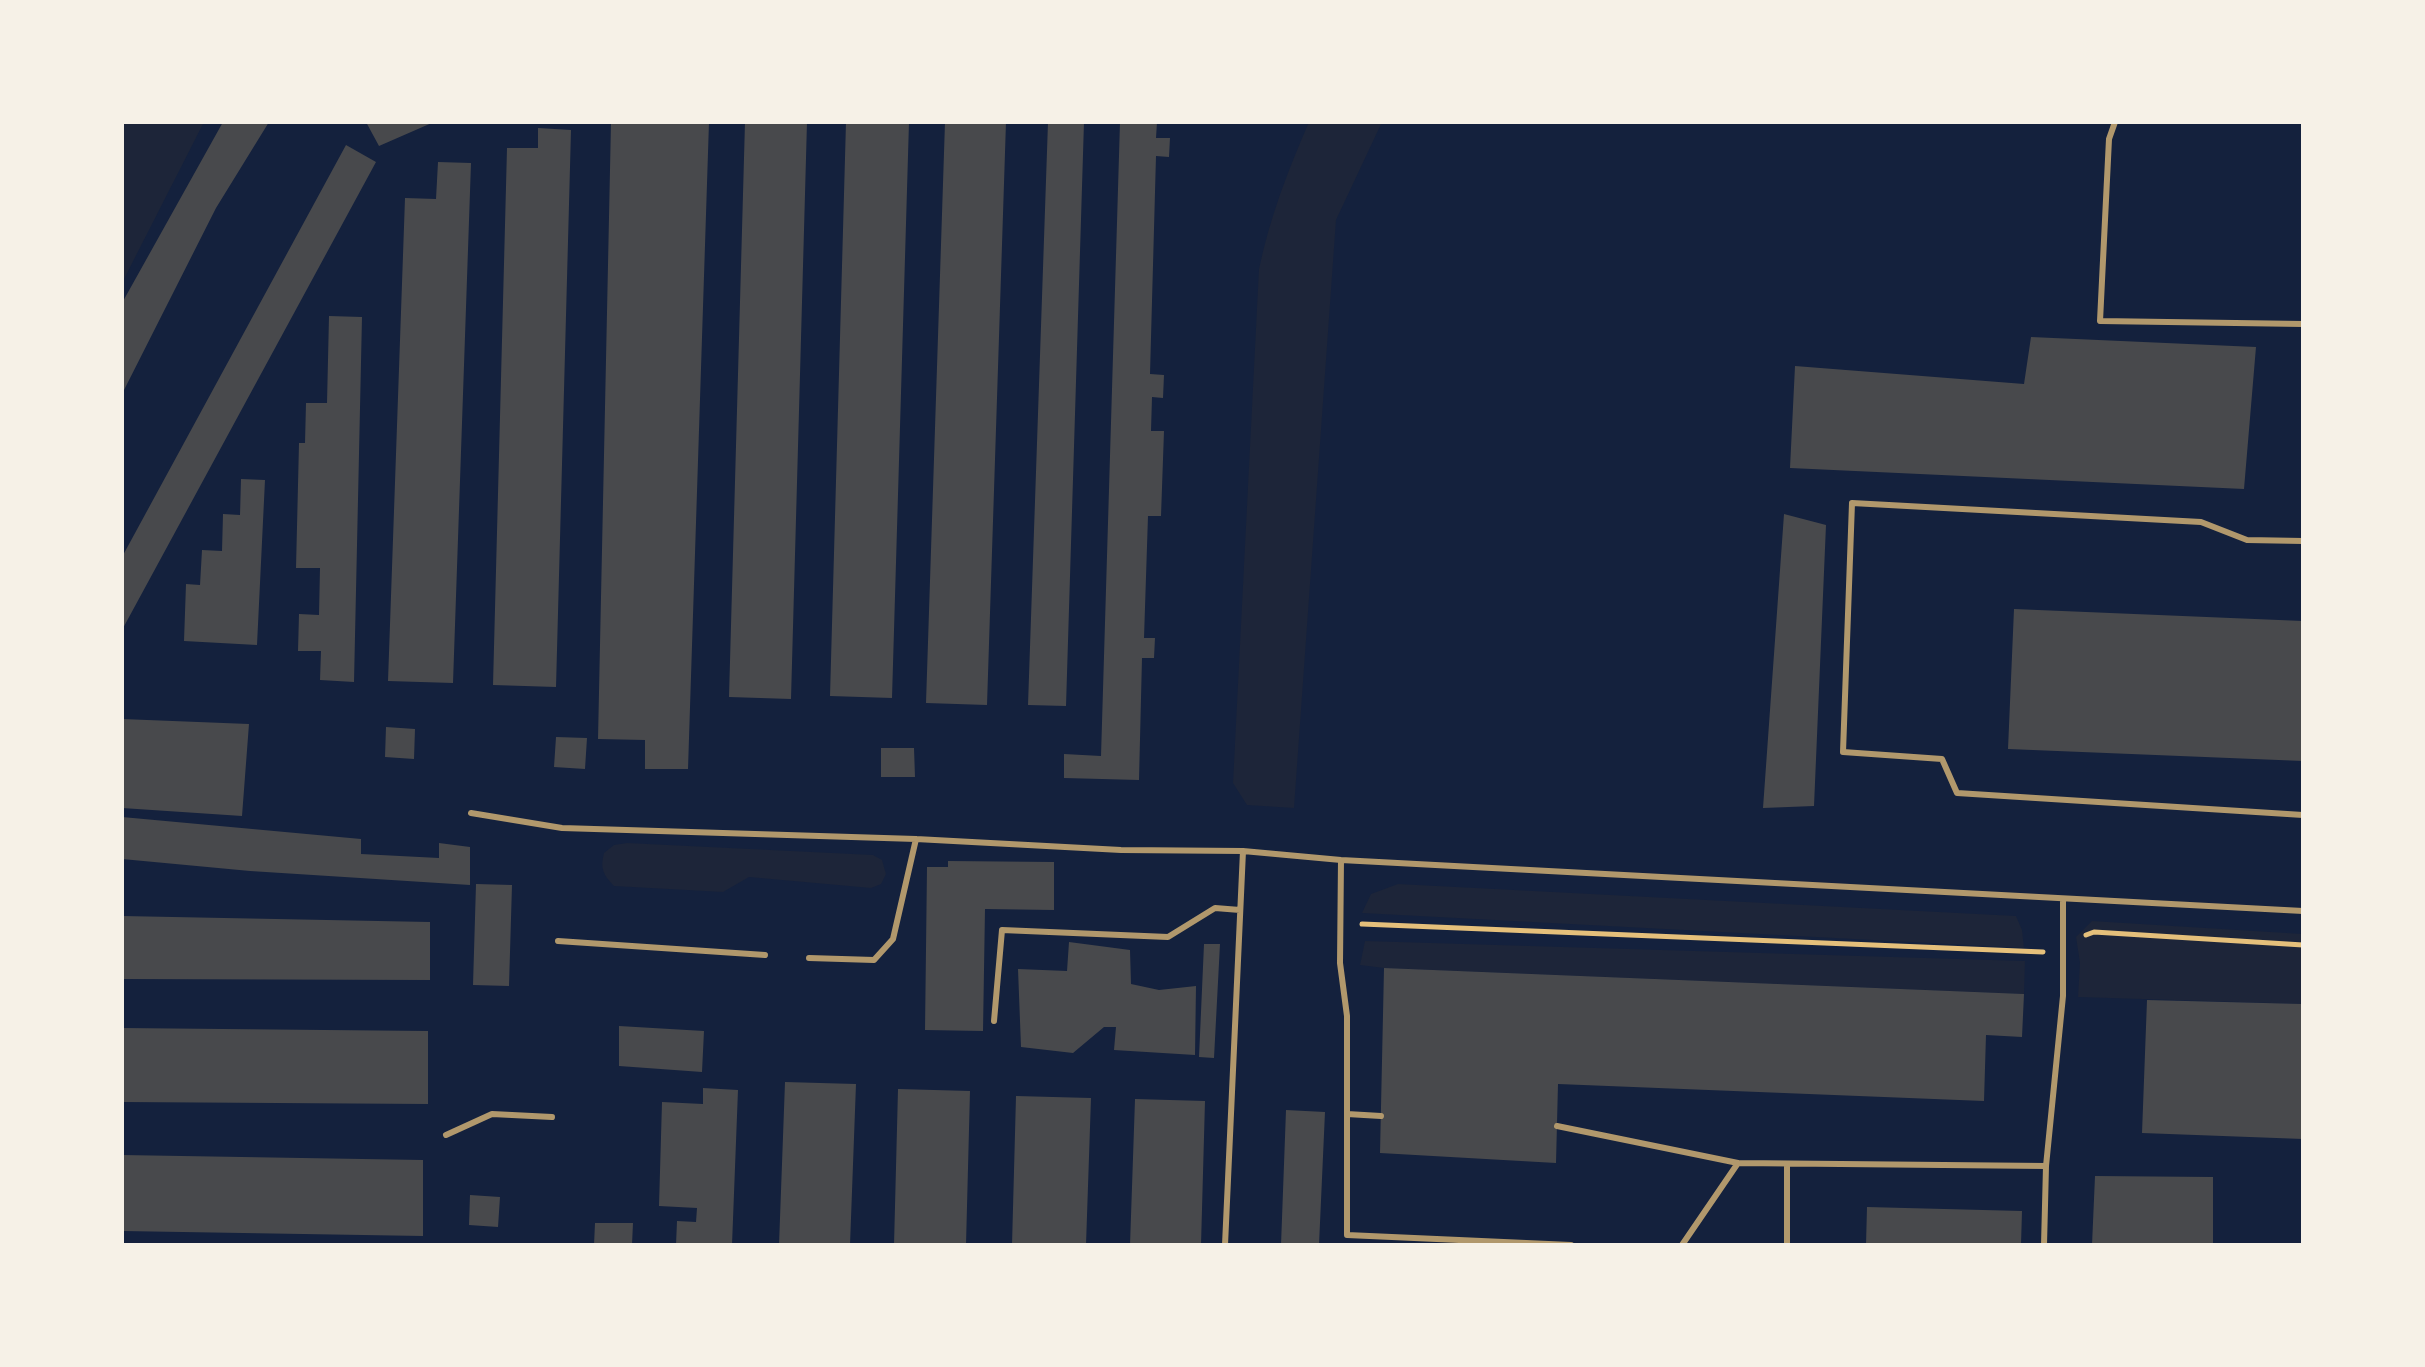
<!DOCTYPE html>
<style>
body{margin:0}
#map{position:relative;width:2425px;height:1367px;overflow:hidden;background:#14213d;font-family:"Sofia Sans Condensed",sans-serif}
canvas{display:block}
.frame{position:absolute;inset:0;border:124px solid #f6f1e7;pointer-events:none}
</style>
<div id="map">
<canvas width="2425" height="1367"></canvas>
<div class="frame"></div>
</div>
<script>
const c = document.querySelector('canvas').getContext('2d');
c.lineJoin = 'round';
function fillPath(path, color) {
  c.fillStyle = color;
  c.fill(path, 'evenodd');
}
function strokePath(path, color, width, dash) {
  c.strokeStyle = color;
  c.lineWidth = width;
  c.lineCap = dash ? 'butt' : 'round';
  c.setLineDash(dash || []);
  c.stroke(path);
}
const green = new Path2D(`
 M 122,122 L 204,122 L 122,283 Z
 M 1309,122 L 1382,122 L 1336,220 L 1294,808 L 1247,805 L 1233,783 L 1259,269 C 1270,217 1288,170 1309,122 Z
 M 627,843 L 873,855 L 882,860 L 886,874 L 881,884 L 871,888 L 749,877 L 723,892 L 614,886 C 603,875 600,868 604,853 L 614,845 Z
 M 1398,884 L 2016,916 L 2022,930 L 2024,948 L 1362,913 L 1371,894 Z
 M 2092,921 L 2303,934 L 2303,1004 L 2078,997 L 2080,963 L 2076,937 Z
 M 1365,941 L 2025,961 L 2024,994 L 1384,968 L 1360,965 Z`);
const building = new Path2D(`
 M 223,122 L 269,122 L 216,208 L 122,394 L 122,303 Z
 M 366,122 L 434,122 L 379,146 Z
 M 611,122 L 709,122 L 688,769 L 645,769 L 645,740 L 598,739 Z
 M 745,122 L 807,122 L 791,699 L 729,697 Z
 M 846,122 L 909,122 L 892,698 L 830,696 Z
 M 945,122 L 1006,122 L 987,705 L 926,703 Z
 M 1048,122 L 1084,122 L 1066,706 L 1028,705 Z
 M 1120,122 L 1157,122 L 1156,138 L 1170,138 L 1169,157 L 1156,156 L 1150,374 L 1164,375 L 1163,398 L 1152,397 L 1151,431 L 1164,431 L 1161,516 L 1148,516 L 1144,638 L 1155,638 L 1154,658 L 1142,658 L 1139,780 L 1064,778 L 1064,754 L 1101,756 Z
 M 538,128 L 571,130 L 556,687 L 493,685 L 507,148 L 538,148 Z
 M 346,145 L 376,162 L 122,630 L 122,557 Z
 M 438,162 L 471,163 L 453,683 L 388,681 L 405,198 L 436,199 Z
 M 329,316 L 362,317 L 354,682 L 320,680 L 321,651 L 298,651 L 299,614 L 319,615 L 320,568 L 296,568 L 299,443 L 305,443 L 306,403 L 327,403 Z
 M 2031,337 L 2256,347 L 2244,489 L 1790,468 L 1795,366 L 2024,384 Z
 M 241,479 L 265,480 L 257,645 L 184,641 L 186,584 L 200,585 L 202,550 L 222,551 L 223,514 L 240,515 Z
 M 1784,514 L 1826,525 L 1814,806 L 1763,808 Z
 M 2014,609 L 2303,621 L 2303,761 L 2008,749 Z
 M 122,719 L 249,724 L 242,816 L 122,808 Z
 M 386,727 L 415,729 L 414,759 L 385,757 Z
 M 556,737 L 587,738 L 585,769 L 554,767 Z
 M 881,748 L 914,748 L 915,777 L 881,777 Z
 M 122,817 L 361,839 L 361,854 L 439,858 L 439,843 L 470,847 L 470,885 L 250,871 L 122,859 Z
 M 948,861 L 1054,862 L 1054,910 L 985,909 L 983,1031 L 925,1030 L 927,867 L 948,867 Z
 M 476,884 L 512,885 L 509,986 L 473,985 Z
 M 122,916 L 430,922 L 430,980 L 122,979 Z
 M 1069,942 L 1130,950 L 1131,984 L 1159,990 L 1196,986 L 1195,1055 L 1114,1050 L 1116,1027 L 1104,1027 L 1073,1053 L 1021,1047 L 1018,969 L 1067,971 Z
 M 1204,944 L 1220,944 L 1214,1058 L 1199,1057 Z
 M 1384,968 L 2024,994 L 2022,1037 L 1986,1035 L 1984,1101 L 1558,1084 L 1556,1163 L 1380,1153 Z
 M 2147,1000 L 2303,1004 L 2303,1139 L 2142,1133 Z
 M 619,1026 L 704,1031 L 702,1072 L 619,1066 Z
 M 122,1028 L 428,1031 L 428,1104 L 122,1102 Z
 M 785,1082 L 856,1084 L 850,1245 L 779,1245 Z
 M 703,1088 L 738,1090 L 732,1245 L 676,1245 L 677,1221 L 696,1222 L 697,1208 L 659,1206 L 662,1102 L 703,1104 Z
 M 898,1089 L 970,1091 L 966,1245 L 894,1245 Z
 M 1016,1096 L 1091,1098 L 1086,1245 L 1012,1245 Z
 M 1135,1099 L 1205,1101 L 1201,1245 L 1130,1245 Z
 M 1286,1110 L 1325,1112 L 1319,1245 L 1281,1245 Z
 M 122,1155 L 423,1160 L 423,1236 L 122,1231 Z
 M 2095,1176 L 2213,1177 L 2213,1245 L 2092,1245 Z
 M 470,1195 L 500,1197 L 498,1227 L 469,1225 Z
 M 1867,1207 L 2022,1211 L 2021,1245 L 1866,1245 Z
 M 595,1223 L 633,1223 L 632,1245 L 594,1245 Z`);
const path = new Path2D(`
 M 1362,924 L 2043,952
 M 2086,935 L 2094,932 L 2303,945`);
const service = new Path2D(`
 M 2115,122 L 2109,139 L 2100,321 L 2303,324
 M 2303,541 L 2247,540 L 2201,522 L 1852,503 L 1843,752 L 1942,759 L 1957,793 L 2303,815
 M 471,813 L 562,828 L 916,839 L 1121,850 L 1243,851 L 1341,860 L 2303,911
 M 1341,860 L 1340,963 L 1347,1016 L 1347,1235 L 1571,1245
 M 558,941 L 765,955
 M 809,958 L 874,960 L 893,939 L 916,839
 M 994,1021 L 1002,930 L 1168,937 L 1215,908 L 1240,910
 M 1347,1114 L 1381,1116
 M 1557,1126 L 1738,1163
 M 446,1135 L 492,1114 L 552,1117
 M 2046,1166 L 2063,996 L 2063,900
 M 1225,1245 L 1243,851
 M 1682,1245 L 1738,1163 L 2046,1166 L 2044,1245
 M 1787,1245 L 1787,1164`);
fillPath(green, '#1d2539');
fillPath(building, '#48494c');
strokePath(path, '#e5c07b', 5);
strokePath(service, '#b1986c', 6);
</script>
